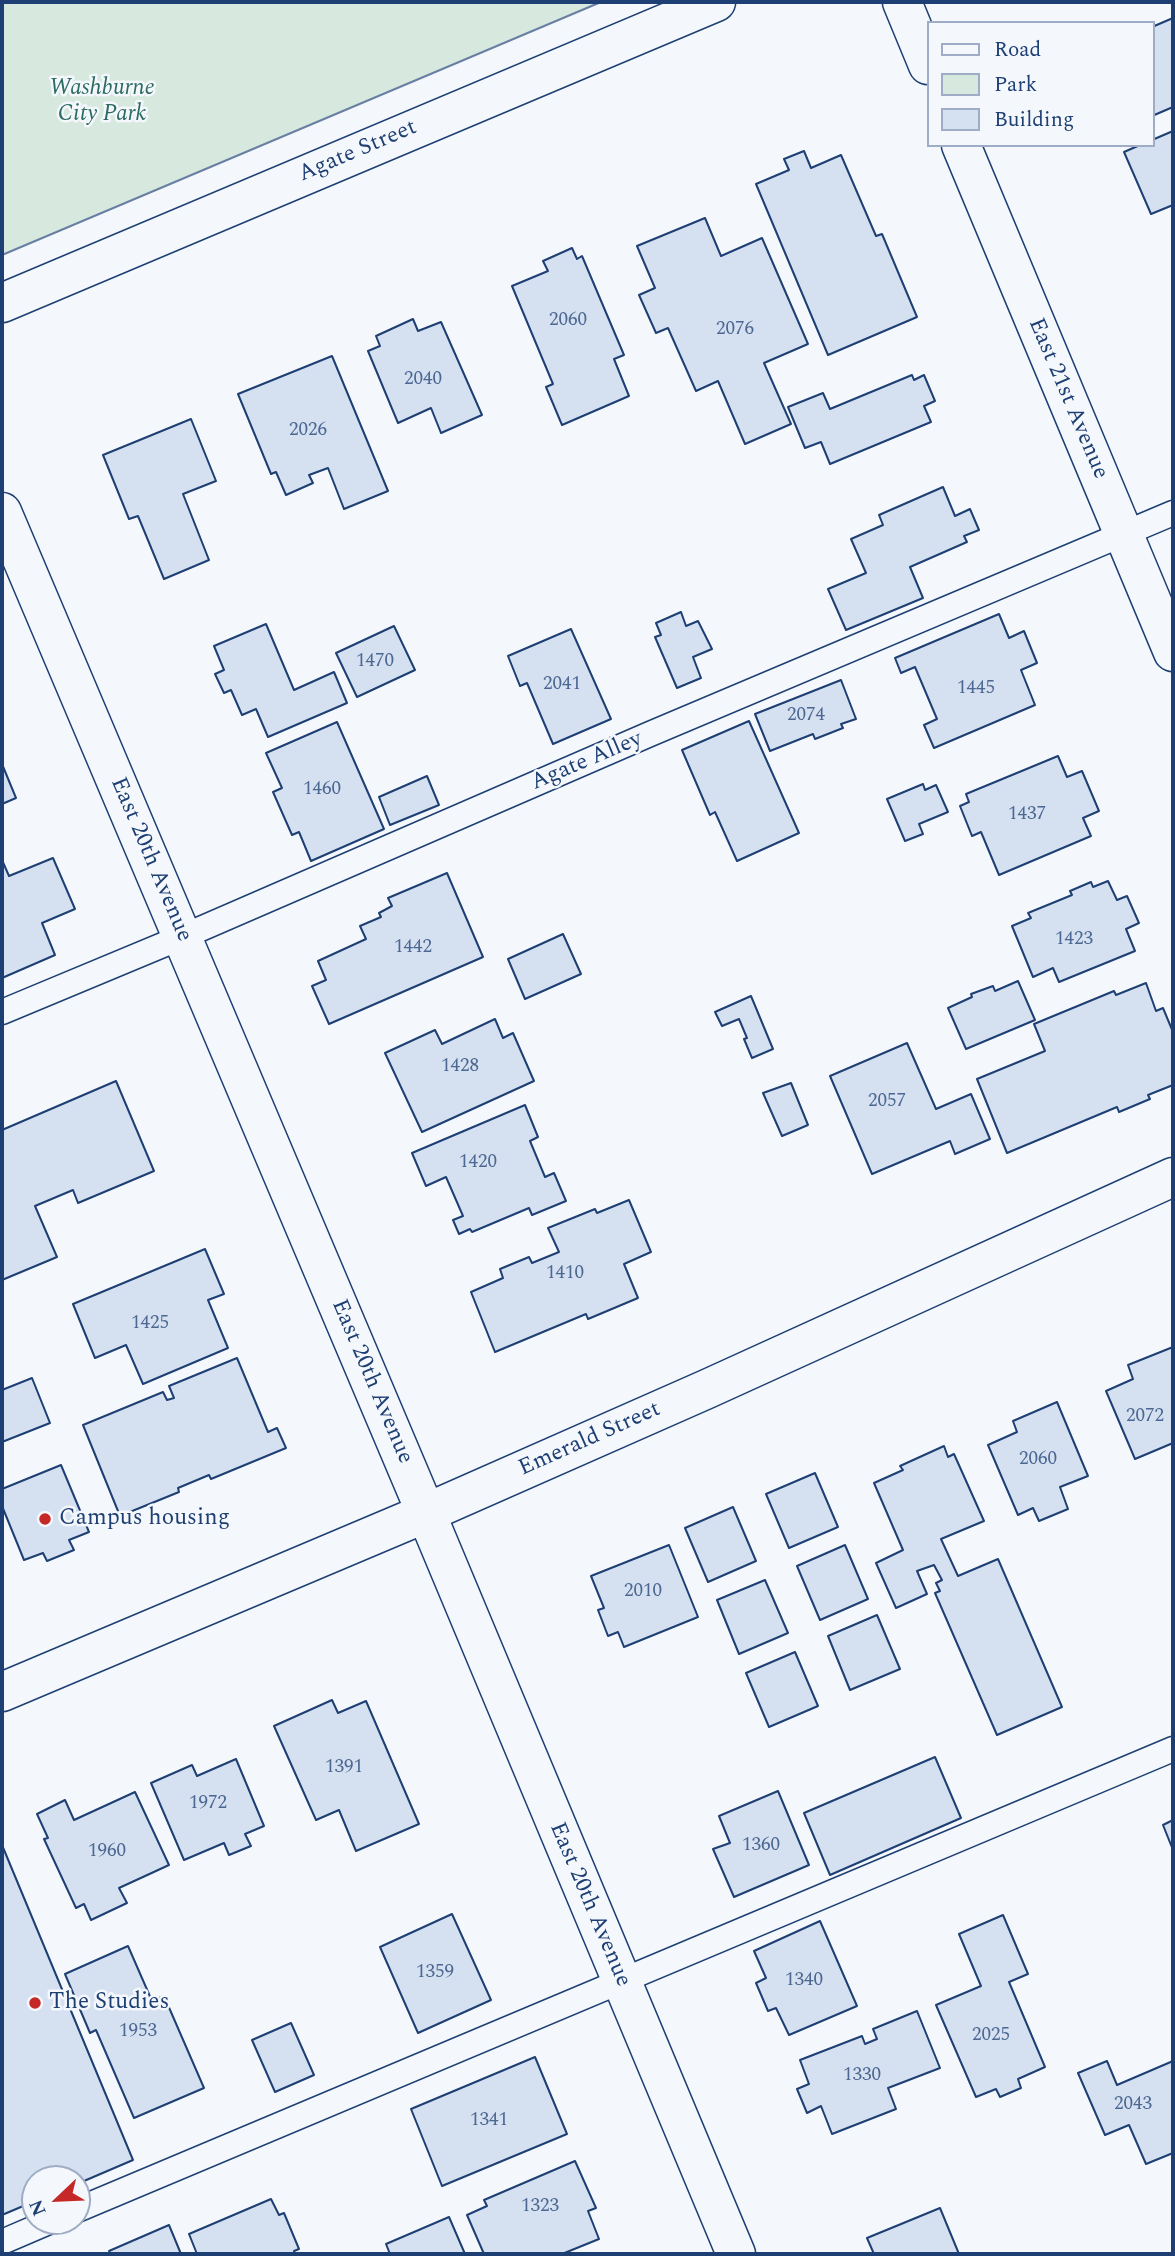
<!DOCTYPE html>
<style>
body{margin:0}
#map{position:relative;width:1175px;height:2256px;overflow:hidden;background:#f4f7fb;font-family:Spectral,serif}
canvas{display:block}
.frame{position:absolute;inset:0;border:4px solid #1d3f73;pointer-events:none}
.legend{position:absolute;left:927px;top:21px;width:228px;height:126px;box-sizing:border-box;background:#f4f7fb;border:2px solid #9eadc5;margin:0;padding:9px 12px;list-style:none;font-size:21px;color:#1d3f73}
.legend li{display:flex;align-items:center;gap:14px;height:35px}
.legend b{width:35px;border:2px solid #9eadc5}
.north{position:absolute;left:21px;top:2165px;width:70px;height:70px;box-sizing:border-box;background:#f4f7fb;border:2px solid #9eadc5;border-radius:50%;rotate:247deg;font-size:19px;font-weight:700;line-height:28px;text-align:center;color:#1d3f73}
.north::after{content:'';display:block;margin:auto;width:24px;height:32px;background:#c62828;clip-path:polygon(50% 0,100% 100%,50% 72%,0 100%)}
</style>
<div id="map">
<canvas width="1175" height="2256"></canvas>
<div class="frame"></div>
<ul class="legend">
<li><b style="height:9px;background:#f4f7fb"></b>Road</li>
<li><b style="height:19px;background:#d7e8df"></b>Park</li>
<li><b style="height:19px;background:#d5e0f0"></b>Building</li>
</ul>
<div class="north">N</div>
</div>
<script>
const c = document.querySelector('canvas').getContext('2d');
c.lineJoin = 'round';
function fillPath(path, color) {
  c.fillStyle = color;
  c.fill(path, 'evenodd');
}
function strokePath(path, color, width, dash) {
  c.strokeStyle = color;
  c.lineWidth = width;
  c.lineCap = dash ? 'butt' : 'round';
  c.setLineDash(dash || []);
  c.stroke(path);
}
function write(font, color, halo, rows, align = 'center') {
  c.font = font + ' Spectral,serif';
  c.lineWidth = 5;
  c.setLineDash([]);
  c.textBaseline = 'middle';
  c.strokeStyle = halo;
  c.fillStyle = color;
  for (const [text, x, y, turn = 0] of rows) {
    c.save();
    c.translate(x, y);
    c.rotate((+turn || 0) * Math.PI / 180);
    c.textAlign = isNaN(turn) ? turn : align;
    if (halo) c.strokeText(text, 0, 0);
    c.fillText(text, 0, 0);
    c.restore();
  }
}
const green = new Path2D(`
 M 2,2 L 601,2 L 2,255 Z`);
const building = new Path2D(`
 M 1173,18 L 1173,107 L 1152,116 L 1152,27 Z
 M 1173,131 L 1173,205 L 1151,214 L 1124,152 L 1140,145 L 1152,145 L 1152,140 Z
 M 804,151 L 811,168 L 841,155 L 876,236 L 882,234 L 917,317 L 828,355 L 756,184 L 789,170 L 784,159 Z
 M 705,218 L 721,256 L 762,238 L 808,344 L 764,363 L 791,424 L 745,444 L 718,381 L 696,391 L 668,328 L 656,333 L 639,295 L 655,288 L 637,246 Z
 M 572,248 L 577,259 L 582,256 L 624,355 L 614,359 L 629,396 L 562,425 L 546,387 L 553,384 L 512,286 L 548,271 L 543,261 Z
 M 413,319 L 418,331 L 441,322 L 482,415 L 441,433 L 431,408 L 398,423 L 368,351 L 380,346 L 376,336 Z
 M 332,356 L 388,491 L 344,509 L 328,468 L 309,475 L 313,483 L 286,495 L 276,472 L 271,474 L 238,394 Z
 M 912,375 L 914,380 L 924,375 L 935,401 L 924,406 L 931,422 L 830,464 L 821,442 L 805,448 L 788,407 L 823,393 L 830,409 Z
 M 191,419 L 216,481 L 183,494 L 209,560 L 164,579 L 138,516 L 129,519 L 103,455 Z
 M 943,487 L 955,516 L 970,509 L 979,530 L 964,536 L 967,542 L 910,567 L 923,598 L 846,630 L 828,589 L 866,573 L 851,539 L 883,525 L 879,515 Z
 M 681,612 L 686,626 L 698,621 L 712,649 L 693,657 L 701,678 L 677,688 L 655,637 L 661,635 L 656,623 Z
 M 999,614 L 1009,638 L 1024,631 L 1037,663 L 1021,670 L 1035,705 L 934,748 L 924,725 L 937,719 L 915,667 L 901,673 L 895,658 Z
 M 266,624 L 294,690 L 334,672 L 347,703 L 268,737 L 256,709 L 242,715 L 231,690 L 224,693 L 215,674 L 224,670 L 214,646 Z
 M 394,626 L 415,670 L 357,697 L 336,653 Z
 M 571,629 L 611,719 L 553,744 L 527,683 L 520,686 L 508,656 Z
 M 841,680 L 856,719 L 841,724 L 843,728 L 815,739 L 813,734 L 770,751 L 755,714 Z
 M 749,721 L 799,833 L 737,861 L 715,812 L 710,815 L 682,750 Z
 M 337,722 L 384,829 L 311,861 L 299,832 L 292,835 L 273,792 L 282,788 L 266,753 Z
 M 1058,756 L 1067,777 L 1082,771 L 1099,811 L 1083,818 L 1091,836 L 999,875 L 981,832 L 972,836 L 960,806 L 969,802 L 966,794 Z
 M 2,764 L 16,798 L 2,804 Z
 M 427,776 L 439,805 L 390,825 L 379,797 Z
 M 923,784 L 925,790 L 936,785 L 948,812 L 919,824 L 923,834 L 905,841 L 887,799 Z
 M 53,858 L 75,909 L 42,923 L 55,955 L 2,978 L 2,860 L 9,876 Z
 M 447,873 L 483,957 L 329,1024 L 312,986 L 326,980 L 318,961 L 366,939 L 360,926 L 381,917 L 379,913 L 392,906 L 388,898 Z
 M 1108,881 L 1117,900 L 1127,896 L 1139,923 L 1126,929 L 1135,951 L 1059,982 L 1053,968 L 1033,977 L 1012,926 L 1031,918 L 1028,913 L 1072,895 L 1070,891 L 1091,882 L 1093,887 Z
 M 563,934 L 581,974 L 525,999 L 508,959 Z
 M 1018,981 L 1035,1020 L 966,1049 L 948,1008 L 972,997 L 971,994 L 993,986 L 995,991 Z
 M 1146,983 L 1156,1011 L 1163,1008 L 1173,1032 L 1173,1085 L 1148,1095 L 1150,1099 L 1119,1112 L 1117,1107 L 1007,1153 L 977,1079 L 1045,1051 L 1034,1024 L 1114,991 L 1116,995 Z
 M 751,996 L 773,1049 L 752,1058 L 744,1039 L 747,1038 L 739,1019 L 722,1026 L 715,1012 Z
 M 495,1019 L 503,1038 L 513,1033 L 534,1081 L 422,1132 L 385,1053 L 435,1030 L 442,1044 Z
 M 907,1043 L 936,1109 L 971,1094 L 990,1139 L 955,1154 L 950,1141 L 872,1174 L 830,1076 Z
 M 116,1081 L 154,1171 L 78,1203 L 73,1190 L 35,1206 L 57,1257 L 2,1280 L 2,1130 Z
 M 791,1083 L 808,1125 L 782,1136 L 763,1093 Z
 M 525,1105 L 538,1137 L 530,1141 L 545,1177 L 554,1173 L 566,1201 L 532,1215 L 529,1208 L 472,1232 L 470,1229 L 459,1234 L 453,1220 L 463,1216 L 446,1177 L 426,1186 L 412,1153 Z
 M 629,1200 L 651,1252 L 624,1264 L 638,1298 L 588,1319 L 586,1314 L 495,1352 L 471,1292 L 503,1278 L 500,1269 L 529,1257 L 532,1263 L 559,1252 L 548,1228 L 595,1209 L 597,1213 Z
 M 205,1249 L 224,1294 L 208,1300 L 228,1348 L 143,1384 L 126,1345 L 95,1358 L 73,1304 Z
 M 1173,1347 L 1173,1443 L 1135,1459 L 1106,1391 L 1133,1379 L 1128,1365 Z
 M 237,1358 L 268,1432 L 277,1428 L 286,1448 L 211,1479 L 209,1475 L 178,1488 L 179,1492 L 120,1516 L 83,1425 L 163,1392 L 167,1400 L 174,1398 L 169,1386 Z
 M 32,1378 L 50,1423 L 2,1442 L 2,1390 Z
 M 1057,1402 L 1088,1476 L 1060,1487 L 1068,1509 L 1039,1521 L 1033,1508 L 1018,1515 L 988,1445 L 1017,1432 L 1013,1421 Z
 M 944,1446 L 948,1457 L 954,1454 L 984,1521 L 941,1539 L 958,1576 L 998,1559 L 1062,1707 L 997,1735 L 935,1593 L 940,1591 L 936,1583 L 942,1580 L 934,1565 L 917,1571 L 927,1594 L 896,1608 L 876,1563 L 903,1550 L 874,1483 L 903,1470 L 900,1466 Z
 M 61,1465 L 89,1532 L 69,1540 L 74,1550 L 47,1561 L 43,1553 L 24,1560 L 2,1506 L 2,1489 Z
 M 815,1473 L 838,1527 L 789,1548 L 766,1494 Z
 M 733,1507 L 756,1561 L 708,1582 L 685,1528 Z
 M 669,1545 L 698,1617 L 624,1647 L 618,1632 L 608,1636 L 598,1610 L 604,1608 L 591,1576 Z
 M 845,1545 L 868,1599 L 820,1620 L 797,1566 Z
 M 765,1580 L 788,1633 L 739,1654 L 717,1600 Z
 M 877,1615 L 900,1669 L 850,1690 L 828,1636 Z
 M 795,1652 L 818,1706 L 769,1727 L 746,1673 Z
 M 332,1700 L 338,1713 L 366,1701 L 419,1824 L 356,1851 L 339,1810 L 316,1820 L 274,1726 Z
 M 935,1757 L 961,1818 L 830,1875 L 804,1813 Z
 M 236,1759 L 264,1826 L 245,1834 L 251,1846 L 229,1855 L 224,1843 L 184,1860 L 151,1783 L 192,1765 L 197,1776 Z
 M 778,1791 L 809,1865 L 734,1897 L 713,1849 L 730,1843 L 719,1816 Z
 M 135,1792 L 169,1865 L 119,1888 L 127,1903 L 91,1920 L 84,1904 L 76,1908 L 44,1839 L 48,1838 L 37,1814 L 65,1800 L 74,1820 Z
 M 1173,1820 L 1173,1850 L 1163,1825 Z
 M 2,1845 L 133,2160 L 77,2184 L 77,2179 L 35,2179 L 35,2201 L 2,2215 Z
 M 452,1914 L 491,2000 L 418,2033 L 380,1947 Z
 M 1003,1915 L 1028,1974 L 1009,1982 L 1045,2067 L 1018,2079 L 1021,2088 L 1000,2097 L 996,2089 L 976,2097 L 936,2005 L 981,1986 L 959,1934 Z
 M 820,1921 L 857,2006 L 789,2035 L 776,2008 L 768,2011 L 756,1983 L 766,1978 L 754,1951 Z
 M 128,1946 L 152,2001 L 164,1996 L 204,2088 L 134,2118 L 96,2030 L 90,2033 L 65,1974 Z
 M 917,2011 L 940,2068 L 888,2088 L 896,2109 L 832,2134 L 821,2106 L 807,2113 L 797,2089 L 809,2084 L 800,2060 L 862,2036 L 865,2044 L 877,2039 L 873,2029 Z
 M 291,2023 L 314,2075 L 275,2092 L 252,2040 Z
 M 535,2057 L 567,2134 L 442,2186 L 411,2109 Z
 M 1107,2061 L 1117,2085 L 1173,2061 L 1173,2153 L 1146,2164 L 1129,2125 L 1105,2135 L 1078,2073 Z
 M 575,2161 L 596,2208 L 588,2211 L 599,2239 L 562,2254 L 484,2254 L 467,2215 L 487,2206 L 484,2200 Z
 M 271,2199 L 279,2215 L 284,2213 L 299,2249 L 294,2251 L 295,2254 L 197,2254 L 189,2234 Z
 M 940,2208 L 959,2254 L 874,2254 L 867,2238 Z
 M 449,2217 L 465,2254 L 390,2254 L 386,2244 Z
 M 169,2225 L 181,2254 L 111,2254 L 109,2251 Z`);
const service = new Path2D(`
 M 2,1012 L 182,937 L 650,734 L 1173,513
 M 77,2210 L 1173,1749
 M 2,2242 L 51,2221`);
const minor = new Path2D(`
 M 902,2 L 928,65
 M 961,145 L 1173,652
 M 2,512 L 426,1513 L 736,2254
 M 2,1692 L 426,1513 L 707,1389 L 1173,1177`);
const tertiary = new Path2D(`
 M 2,303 L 716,2`);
const markers = [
 [45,1519,7,"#c62828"],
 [35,2003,7,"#c62828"]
];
const numberNames = [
 ["2060",568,321],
 ["2076",735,330],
 ["2040",423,380],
 ["2026",308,431],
 ["1470",375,662],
 ["2041",562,685],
 ["1445",976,689],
 ["2074",806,716],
 ["1460",322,790],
 ["1437",1027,815],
 ["1423",1074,940],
 ["1442",413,948],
 ["1428",460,1067],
 ["2057",887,1102],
 ["1420",478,1163],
 ["1410",565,1274],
 ["1425",150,1324],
 ["2072",1145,1417],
 ["2060",1038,1460],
 ["2010",643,1592],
 ["1391",344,1768],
 ["1972",208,1804],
 ["1360",761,1846],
 ["1960",107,1852],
 ["1359",435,1973],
 ["1340",804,1981],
 ["1953",138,2032],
 ["2025",991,2036],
 ["1330",862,2076],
 ["2043",1133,2105],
 ["1341",489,2121],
 ["1323",540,2207]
];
const parkNames = [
 ["Washburne",102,89],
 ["City Park",102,115]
];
const streetNames = [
 ["Agate Street",358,152,-23],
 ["East 21st Avenue",1067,399,67],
 ["Agate Alley",587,762,-23],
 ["East 20th Avenue",150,860,67],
 ["East 20th Avenue",371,1382,67],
 ["Emerald Street",590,1440,-24],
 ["East 20th Avenue",589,1905,67]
];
const poiNames = [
 ["Campus housing",59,1519],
 ["The Studies",49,2003]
];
fillPath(green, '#d7e8df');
strokePath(green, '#687fa3', 2);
fillPath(building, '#d5e0f0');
strokePath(building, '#1d3f73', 2);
strokePath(service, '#1d3f73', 27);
strokePath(minor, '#1d3f73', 41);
strokePath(tertiary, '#1d3f73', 41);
strokePath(service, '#f4f7fb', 24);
strokePath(minor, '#f4f7fb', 38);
strokePath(tertiary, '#f4f7fb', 38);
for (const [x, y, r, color] of markers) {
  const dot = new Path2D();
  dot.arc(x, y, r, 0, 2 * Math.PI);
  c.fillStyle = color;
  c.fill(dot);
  strokePath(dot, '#f4f7fb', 2.5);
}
write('19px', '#4b6792', null, numberNames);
write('italic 23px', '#2c6c60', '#f4f7fb', parkNames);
write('23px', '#1d3f73', '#f4f7fb', streetNames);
write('23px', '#1d3f73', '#f4f7fb', poiNames, 'left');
</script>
